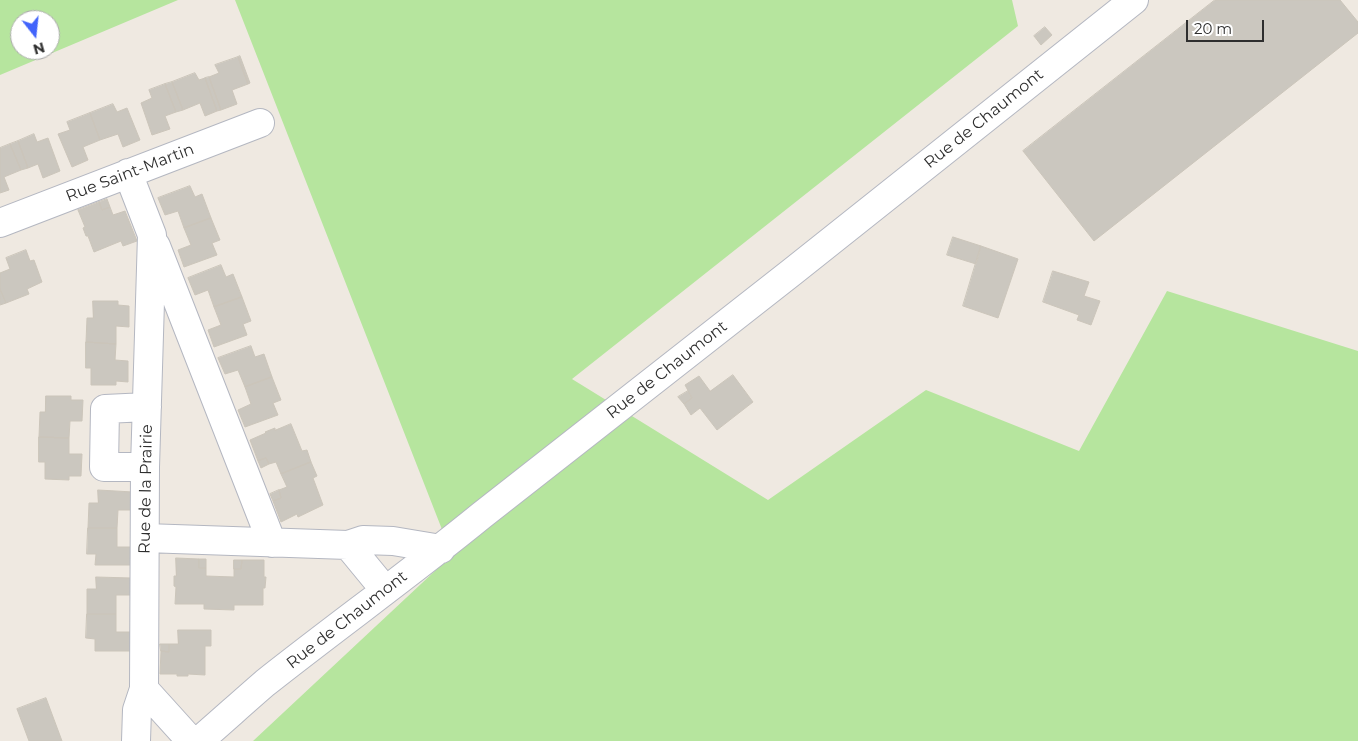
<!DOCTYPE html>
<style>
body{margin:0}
#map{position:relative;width:1358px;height:741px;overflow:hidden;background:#efe9e1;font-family:Montserrat,sans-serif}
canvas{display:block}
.north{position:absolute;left:10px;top:10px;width:50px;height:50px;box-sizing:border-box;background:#fff;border:1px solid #ababab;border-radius:50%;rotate:164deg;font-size:14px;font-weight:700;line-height:20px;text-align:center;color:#2e2e2e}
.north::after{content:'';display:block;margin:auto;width:18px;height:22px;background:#4264fb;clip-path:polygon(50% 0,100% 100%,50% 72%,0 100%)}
.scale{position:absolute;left:1186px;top:20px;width:78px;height:22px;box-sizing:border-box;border:2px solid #2e2e2e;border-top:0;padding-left:6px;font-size:15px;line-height:18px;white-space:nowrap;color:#2e2e2e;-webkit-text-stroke:4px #fff;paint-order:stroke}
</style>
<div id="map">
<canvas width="1358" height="741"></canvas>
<div class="north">N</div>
<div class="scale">20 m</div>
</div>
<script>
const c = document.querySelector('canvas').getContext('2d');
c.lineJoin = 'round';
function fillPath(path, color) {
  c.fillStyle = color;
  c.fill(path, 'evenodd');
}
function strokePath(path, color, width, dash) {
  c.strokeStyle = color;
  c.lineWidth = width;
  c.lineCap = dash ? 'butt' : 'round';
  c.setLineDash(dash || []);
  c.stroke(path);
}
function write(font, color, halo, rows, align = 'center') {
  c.font = font + ' Montserrat,sans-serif';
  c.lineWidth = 4;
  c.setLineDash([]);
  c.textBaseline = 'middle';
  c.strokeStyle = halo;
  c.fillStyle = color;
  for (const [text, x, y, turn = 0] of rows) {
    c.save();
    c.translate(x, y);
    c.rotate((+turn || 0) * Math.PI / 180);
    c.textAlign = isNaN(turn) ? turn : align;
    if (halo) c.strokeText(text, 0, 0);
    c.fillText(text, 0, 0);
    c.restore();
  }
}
const green = new Path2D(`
 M 0,0 L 178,0 L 0,75 ZM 20,20 L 50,20 L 50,50 L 20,50 Z
 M 235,0 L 1012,0 L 1018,26 L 572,379 L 768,500 L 926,390 L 1079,451 L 1167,291 L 1358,351 L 1358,741 L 253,741 L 452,555 Z`);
const building = new Path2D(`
 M 1215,0 L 1340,0 L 1358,22 L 1358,33 L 1094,241 L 1023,151 Z
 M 1045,27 L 1052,35 L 1041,45 L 1034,36 Z
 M 240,56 L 250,83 L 248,84 L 238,57 Z
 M 238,57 L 248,84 L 232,90 L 237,104 L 221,110 L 209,77 L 219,73 L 215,65 Z
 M 195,73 L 199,80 L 205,78 L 217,111 L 205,116 L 200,103 L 183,110 L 172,82 Z
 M 209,77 L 221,110 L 217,111 L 205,78 Z
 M 172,82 L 183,110 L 176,112 L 165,84 Z
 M 165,84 L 176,112 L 165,116 L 170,129 L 152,135 L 141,103 L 152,98 L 149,90 Z
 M 113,104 L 117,112 L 127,108 L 140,140 L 123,147 L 118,134 L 100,140 L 90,113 Z
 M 90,113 L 100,140 L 83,147 L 88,160 L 72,167 L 58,134 L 70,130 L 67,122 Z
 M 34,134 L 37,142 L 48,138 L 60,171 L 43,178 L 38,164 L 28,168 L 18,141 Z
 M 18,141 L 28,168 L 21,170 L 10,144 Z
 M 10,144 L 21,170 L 4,177 L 9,190 L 0,193 L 0,148 Z
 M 190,186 L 195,197 L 202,194 L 211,218 L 184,228 L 178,211 L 165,215 L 158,198 Z
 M 107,199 L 110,207 L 102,210 L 99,202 Z
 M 99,202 L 102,210 L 110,207 L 113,215 L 125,211 L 137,241 L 123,246 L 121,241 L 94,252 L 88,236 L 86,236 L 83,228 L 85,227 L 78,210 Z
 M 211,218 L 220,240 L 212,243 L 217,255 L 184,267 L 178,250 L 191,245 L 184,228 Z
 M 953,237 L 981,246 L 976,264 L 947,255 Z
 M 981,246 L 1018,259 L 998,318 L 963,306 Z
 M 26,250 L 30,261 L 34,260 L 42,282 L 27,289 L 29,294 L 6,303 L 0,289 L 0,273 L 10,269 L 6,258 Z
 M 221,265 L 226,277 L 233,274 L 242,297 L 214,307 L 208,290 L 195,295 L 188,278 Z
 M 1053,271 L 1089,282 L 1084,296 L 1100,301 L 1091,325 L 1077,320 L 1079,315 L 1043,302 Z
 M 0,289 L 6,303 L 0,305 Z
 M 242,297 L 251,321 L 243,324 L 247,335 L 214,347 L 208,330 L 221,325 L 214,307 Z
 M 93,301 L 118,301 L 118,305 L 129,306 L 129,327 L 116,326 L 116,344 L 86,342 L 87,318 L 93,318 Z
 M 86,342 L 116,344 L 115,360 L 128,361 L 128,382 L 116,381 L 116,385 L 91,385 L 91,368 L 86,368 Z
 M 251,346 L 255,357 L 264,354 L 272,377 L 245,387 L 238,370 L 225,374 L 218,358 Z
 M 733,375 L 753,402 L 717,430 L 700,408 L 691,415 L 684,404 L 692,398 L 685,385 L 699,376 L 710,391 Z
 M 272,377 L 281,400 L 273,403 L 278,415 L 245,427 L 238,410 L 251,404 L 245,387 Z
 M 688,391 L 692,398 L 684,404 L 678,397 Z
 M 46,396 L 71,396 L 71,400 L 83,400 L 82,421 L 70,421 L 69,438 L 39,437 L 40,412 L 45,412 Z
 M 291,424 L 302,451 L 307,450 L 311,462 L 281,474 L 276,462 L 269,464 L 266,458 L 258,461 L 250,440 L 266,433 L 265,432 L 275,428 L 275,430 Z
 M 39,437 L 69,438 L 69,454 L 82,454 L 81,476 L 69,476 L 69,480 L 45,479 L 45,462 L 39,462 Z
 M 266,458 L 269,464 L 261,468 L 258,461 Z
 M 311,462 L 317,476 L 313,478 L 323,505 L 298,517 L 297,514 L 281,522 L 273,501 L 281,498 L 279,490 L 287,487 L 281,474 Z
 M 98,490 L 133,492 L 132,510 L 118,510 L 117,528 L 88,528 L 89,503 L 98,503 Z
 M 279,490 L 281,498 L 273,501 L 270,494 Z
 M 88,528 L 117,528 L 117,547 L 132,547 L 131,565 L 95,565 L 96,554 L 87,554 Z
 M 176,558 L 199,559 L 199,568 L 206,568 L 206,576 L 234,577 L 234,569 L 241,569 L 242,560 L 264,560 L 264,577 L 266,577 L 265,588 L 263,588 L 263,605 L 234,605 L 234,610 L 204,609 L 204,604 L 175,604 L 176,587 L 174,586 L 174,576 L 176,576 Z
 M 199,559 L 206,559 L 206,568 L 199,568 Z
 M 234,560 L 242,560 L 241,569 L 234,569 Z
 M 96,577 L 131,578 L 131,595 L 116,595 L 116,614 L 87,614 L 87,589 L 96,589 Z
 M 87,614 L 116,614 L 116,632 L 130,632 L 130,651 L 95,651 L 95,639 L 86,638 Z
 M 178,630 L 211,630 L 211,646 L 205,646 L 205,675 L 188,674 L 188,676 L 177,676 L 177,674 L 160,674 L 161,651 L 169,652 L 169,644 L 178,644 Z
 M 160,644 L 169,644 L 169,652 L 161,651 Z
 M 46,698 L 62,741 L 29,741 L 17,709 Z`);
const minor = new Path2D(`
 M 128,173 L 152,235 L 145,467 L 144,689 L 137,710 L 136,741
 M 0,223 L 260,123
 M 156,246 L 272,543
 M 145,467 L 104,467 L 105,409 L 147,407
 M 145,538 L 348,545 L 363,540 L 393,541 L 441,549
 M 348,545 L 385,590
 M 144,689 L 191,741
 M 199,741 C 221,722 243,702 265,683 C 337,626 411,573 482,515 L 792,272 L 1134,0`);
const streetNames = [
 ["Rue de Chaumont",984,119,-39],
 ["Rue Saint-Martin",130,173,-21],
 ["Rue de Chaumont",667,370,-38],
 ["Rue de la Prairie",146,489,-89],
 ["Rue de Chaumont",347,620,-38]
];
fillPath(green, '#b6e59e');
fillPath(building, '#cbc7bf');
strokePath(building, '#cbc5ba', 1);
strokePath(minor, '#b4b7c1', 30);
strokePath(minor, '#fff', 28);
write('16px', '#2e2e2e', '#fff', streetNames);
</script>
